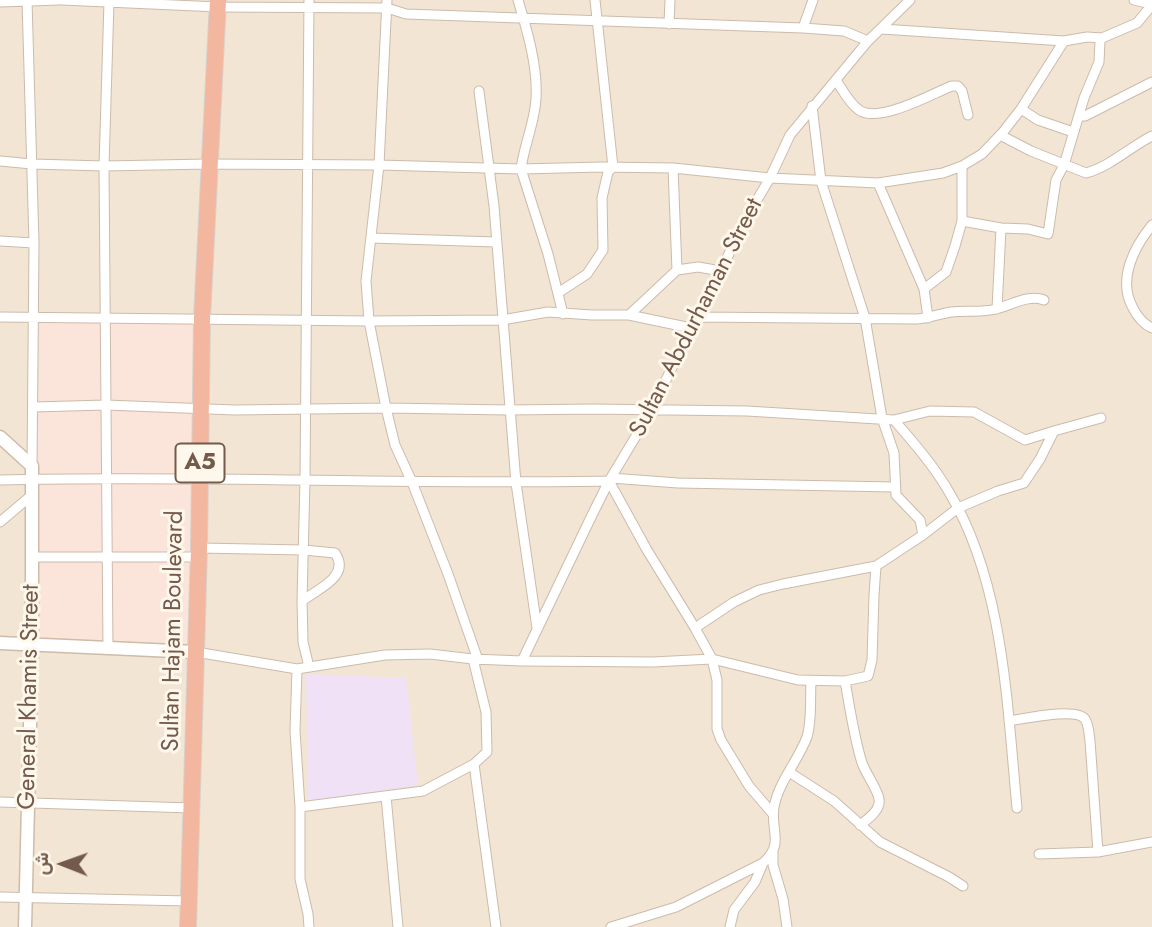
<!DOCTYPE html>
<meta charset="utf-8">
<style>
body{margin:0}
#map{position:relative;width:1152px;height:927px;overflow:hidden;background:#fbf3e5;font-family:Jost,Vazirmatn,sans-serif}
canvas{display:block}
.north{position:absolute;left:28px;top:829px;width:70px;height:70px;-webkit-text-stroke:5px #fef7eb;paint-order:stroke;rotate:271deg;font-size:19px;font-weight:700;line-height:28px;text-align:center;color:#735a4b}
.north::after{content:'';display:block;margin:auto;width:24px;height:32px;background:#735a4b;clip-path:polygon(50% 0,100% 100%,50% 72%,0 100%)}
</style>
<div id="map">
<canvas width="1152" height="927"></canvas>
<div class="north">ش</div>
</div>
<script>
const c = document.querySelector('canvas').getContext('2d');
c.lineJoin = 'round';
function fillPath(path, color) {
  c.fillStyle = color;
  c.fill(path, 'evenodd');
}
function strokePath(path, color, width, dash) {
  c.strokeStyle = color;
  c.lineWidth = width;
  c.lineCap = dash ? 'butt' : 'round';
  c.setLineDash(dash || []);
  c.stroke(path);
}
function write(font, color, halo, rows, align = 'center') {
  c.font = font + ' Jost,sans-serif';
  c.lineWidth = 6;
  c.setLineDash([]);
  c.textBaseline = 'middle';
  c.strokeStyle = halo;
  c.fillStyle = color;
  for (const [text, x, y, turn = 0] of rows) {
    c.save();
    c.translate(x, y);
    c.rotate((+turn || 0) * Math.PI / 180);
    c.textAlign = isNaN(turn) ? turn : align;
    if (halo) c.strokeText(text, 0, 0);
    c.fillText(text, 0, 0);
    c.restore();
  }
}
const residential = new Path2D(`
 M 0,0 L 1152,0 L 1152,927 L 0,927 Z`);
const commercial = new Path2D(`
 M 40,320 L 195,320 L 191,646 L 34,638 Z`);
const education = new Path2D(`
 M 306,674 L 406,678 L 418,785 L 308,801 Z`);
const street = new Path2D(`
 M 27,0 L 34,243 L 32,466
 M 62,0 L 218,7 L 387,8 L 406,14 L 803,28 L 844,31 L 868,41
 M 309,0 L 305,480 L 302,601 L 303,642 L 309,667
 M 387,0 L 379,165 L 366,281 L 369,321 L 386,408 L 395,445 L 412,482 L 448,574 L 478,660
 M 518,0 C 527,30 538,67 536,98 C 535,122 524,145 521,169 L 548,254 L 563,314
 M 1134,0 L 1152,4
 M 0,2 L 59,0
 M 669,24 L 670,0
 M 803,28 L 813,0
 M 882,29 L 1064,41 L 1087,37 L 1102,38 L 1137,23 L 1152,5
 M 836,80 C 842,89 849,103 859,110 C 879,124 931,94 952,86 L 958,86 L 962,91 L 968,115
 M 479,91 L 494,206 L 516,483 L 537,628
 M 1021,109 L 1038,120 L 1073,132
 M 1079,116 L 1085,116 L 1152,82
 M 1000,135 L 1031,151 L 1086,173 C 1111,166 1130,147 1152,136
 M 0,161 L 32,164 L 104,166 L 209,164 L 379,165 L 521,169 L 601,167 L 673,168 L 770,178 L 878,183 L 943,173 L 962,166 L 982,154 L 1003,132 L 1021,109 L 1064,41
 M 673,168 L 677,270
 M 878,183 L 924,289 L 928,318
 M 962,221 L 1001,228 L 1028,229 L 1048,234 L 1056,180 L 1064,165 L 1084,98 L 1099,62 L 1100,41 L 1102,38
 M 1152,225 C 1134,247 1117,280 1133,308 C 1137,316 1143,324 1152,328
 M 371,238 L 496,242
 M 0,241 L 34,243
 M 924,289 L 946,272 L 955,246 L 962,221 L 962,166
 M 558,293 L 587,274 L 603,250 L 602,198 L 608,172 L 613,167 L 595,0
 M 997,309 L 1001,228
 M 629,315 L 677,270 L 698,267 L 721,271
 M 0,317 L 369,321 L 502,320 L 548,312 L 592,315 L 629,315 L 691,328
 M 698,317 L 917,319 C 929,318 939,314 951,312 C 966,310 981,313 996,309 C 1012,305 1028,294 1044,300
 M 33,407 L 106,405 L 235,410 L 386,408 L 509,410 L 593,409 L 747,411 L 894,420 L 930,411 L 974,412 L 1025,440 L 1054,431
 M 894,420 C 914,443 934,466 949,492 C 1004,583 1007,705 1017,808
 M 611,478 L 678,483 L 895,487
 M 0,480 C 203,475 406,485 609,481 L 647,550 L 695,628 L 712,659 L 717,680 L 717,729 L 721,740 L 749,786 L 773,814
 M 0,522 L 32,495
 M 923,535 L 958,508 L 998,491 L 1024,483 L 1040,459 L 1054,431 L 1101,418
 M 199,548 L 304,550 L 335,553 C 351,576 318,589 302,601
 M 33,557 L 198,557
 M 695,628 L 734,602 L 759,590 L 783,584 L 876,566
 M 108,649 L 104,166 L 109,2
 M 196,652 L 297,669 L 385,655 L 430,654 L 473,659 L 486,712 L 487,752 L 474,764 L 496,927
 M 473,659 L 522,661 L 653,662 L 712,659 L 798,680 L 845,681 L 868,676 L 872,660 L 874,595 L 876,566 L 923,535 L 920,520 L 896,495 L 894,453 L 882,418 L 865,318 L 821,181 L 812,106
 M 522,661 L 593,513 L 609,481 L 651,411 L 691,328 L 754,205 L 770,178 L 790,135 L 868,41 L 910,0
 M 297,669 L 295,731 L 300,807 L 300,879 L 308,914 L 309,927
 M 845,681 C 850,709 854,737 862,763 C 866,774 878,790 879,799 C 881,810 868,819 860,825
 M 1009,721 C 1023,719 1076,707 1085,719 C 1089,725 1089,734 1090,741 L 1098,852
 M 789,772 L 834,801 L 880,842 L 949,877 L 963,886
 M 386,796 L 398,927
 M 0,802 L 192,808
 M 300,807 L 423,791 L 474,764
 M 773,853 L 773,865 L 783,899 L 787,927
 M 1039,854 L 1098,852 L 1152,842
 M 0,897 L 189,901
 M 611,927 L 676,907 L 763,863 C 785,844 770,830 774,807 C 779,781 798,761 807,737 C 812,720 810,699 811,682
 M 730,927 L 734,910 L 755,882 L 763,863`);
const secondary = new Path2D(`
 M 0,437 L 32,466 L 32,645 L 25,927
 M 0,643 L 196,652`);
const highway = new Path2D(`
 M 188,927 L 199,548 L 202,318 L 218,0`);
const shields = [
 [200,463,49]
];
const shieldNames = [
 ["A5",200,463]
];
const streetNames = [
 ["Sultan Abdurhaman Street",697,318,-63],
 ["Sultan Hajam Boulevard",174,631,-89],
 ["General Khamis Street",30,697,-89]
];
fillPath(residential, '#f2e5d3');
fillPath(commercial, '#fbe4d9');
fillPath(education, '#f0e1f7');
strokePath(street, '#ccbbac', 11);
strokePath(secondary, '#cfbba9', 15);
strokePath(highway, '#d8d1cd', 18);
strokePath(street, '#fff', 9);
strokePath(secondary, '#fff', 12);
strokePath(highway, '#f3b69e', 16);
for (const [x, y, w] of shields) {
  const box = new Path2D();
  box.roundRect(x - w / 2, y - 19.5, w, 39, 5);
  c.fillStyle = '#fef7eb';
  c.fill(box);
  strokePath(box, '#735a4b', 2);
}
write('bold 23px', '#735a4b', null, shieldNames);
write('24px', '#735a4b', '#fef7eb', streetNames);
</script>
